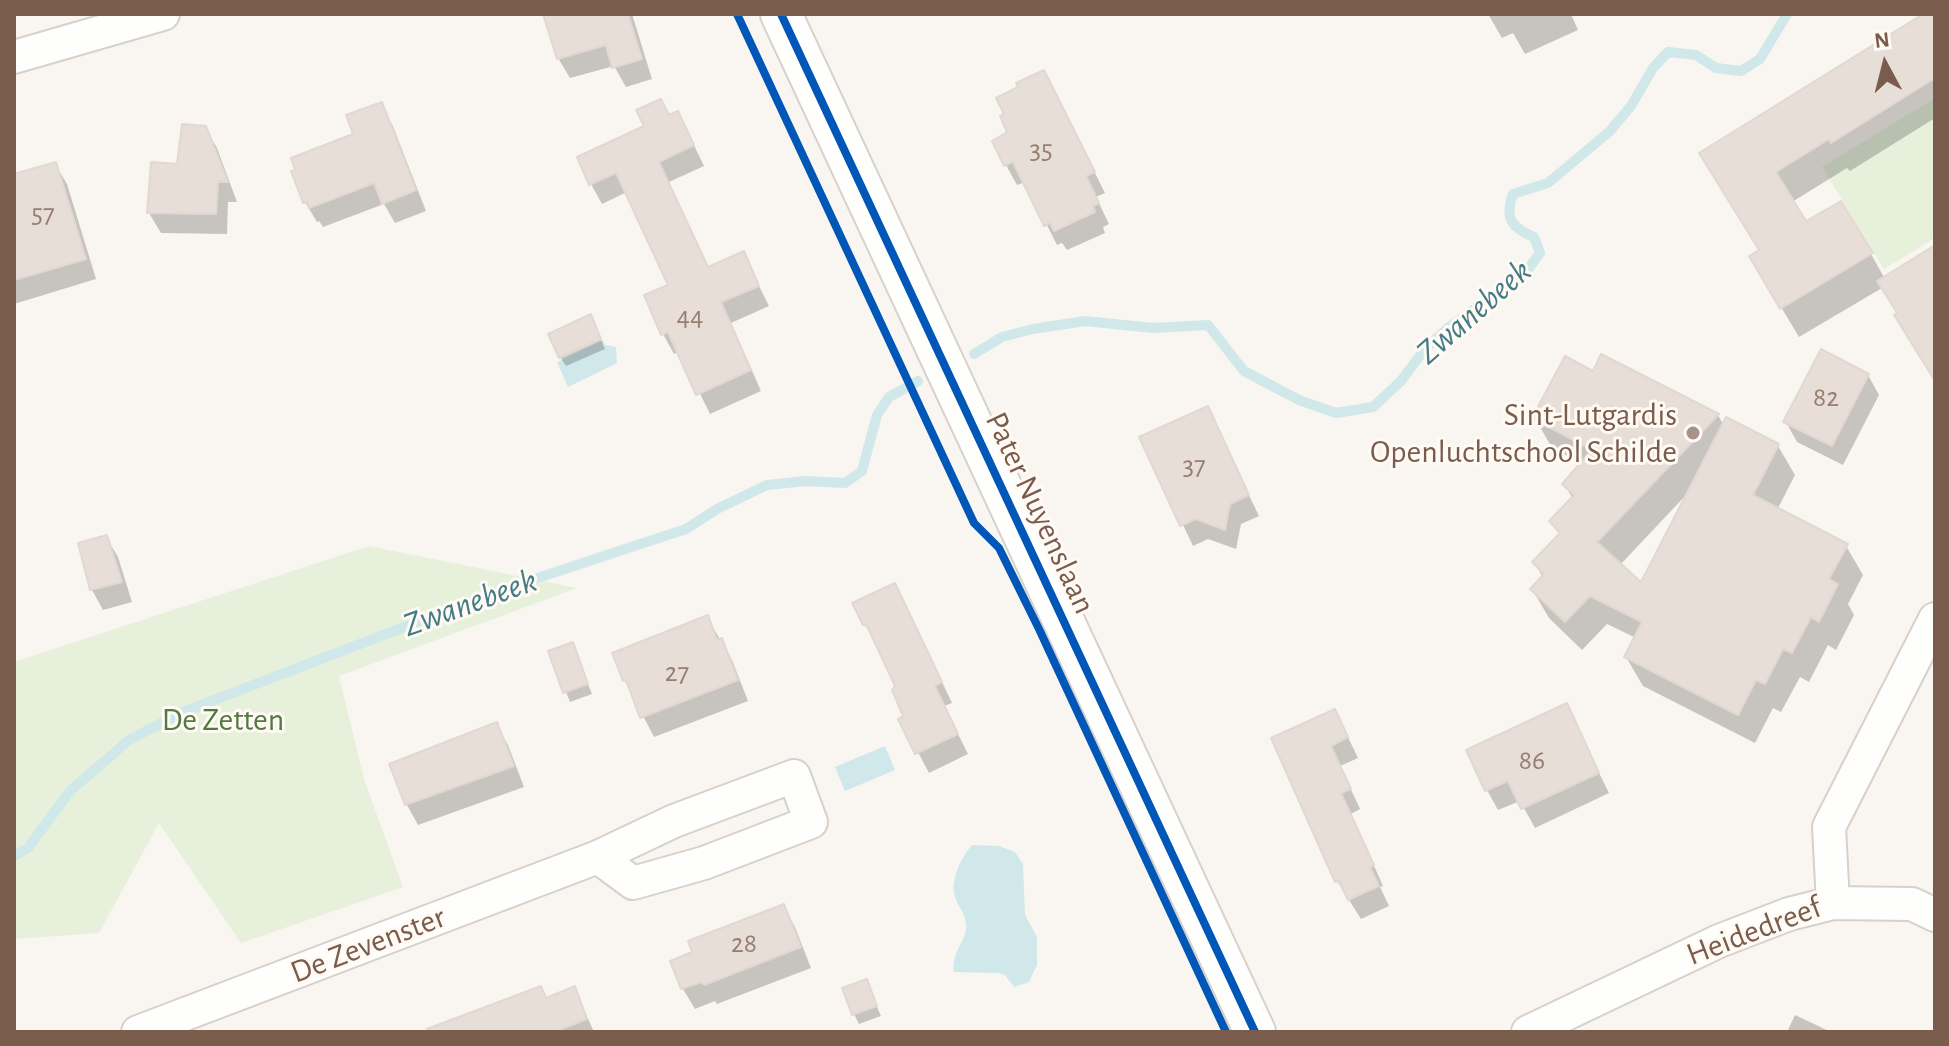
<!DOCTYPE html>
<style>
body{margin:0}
#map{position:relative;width:1949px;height:1046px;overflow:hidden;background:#f9f5f0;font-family:"Alegreya Sans",sans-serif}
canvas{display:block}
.frame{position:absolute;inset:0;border:16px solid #7a5c4d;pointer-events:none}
.north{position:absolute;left:1845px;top:24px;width:80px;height:80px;-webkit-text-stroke:6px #fffaf3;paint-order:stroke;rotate:353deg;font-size:22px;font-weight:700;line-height:32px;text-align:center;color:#7a5c4d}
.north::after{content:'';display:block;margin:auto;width:28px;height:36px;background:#7a5c4d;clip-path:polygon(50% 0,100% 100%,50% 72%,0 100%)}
</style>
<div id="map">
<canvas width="1949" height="1046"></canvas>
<div class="frame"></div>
<div class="north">N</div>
</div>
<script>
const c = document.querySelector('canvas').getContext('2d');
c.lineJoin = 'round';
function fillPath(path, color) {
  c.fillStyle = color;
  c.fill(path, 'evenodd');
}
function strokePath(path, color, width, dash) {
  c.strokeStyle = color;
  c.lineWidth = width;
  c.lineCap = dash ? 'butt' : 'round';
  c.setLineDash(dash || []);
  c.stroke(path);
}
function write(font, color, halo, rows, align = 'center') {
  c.font = font + ' "Alegreya Sans",sans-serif';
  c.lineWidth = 6;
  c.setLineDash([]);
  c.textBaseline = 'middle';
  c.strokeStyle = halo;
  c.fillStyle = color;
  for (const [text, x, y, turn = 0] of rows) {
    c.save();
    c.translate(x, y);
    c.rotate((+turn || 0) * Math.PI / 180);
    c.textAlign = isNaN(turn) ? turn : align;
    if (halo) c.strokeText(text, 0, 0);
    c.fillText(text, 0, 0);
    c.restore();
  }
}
const green = new Path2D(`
 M 1935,98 L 1935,238 L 1884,269 L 1822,167 Z
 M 369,546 L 577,588 L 339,676 L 364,779 L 403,887 L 241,943 L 159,823 L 99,933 L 14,939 L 14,662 Z`);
const water = new Path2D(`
 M 603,340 L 605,345 L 616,347 L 617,363 L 568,387 L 557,362 Z
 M 885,746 L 895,770 L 845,791 L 835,767 Z
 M 972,845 L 999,846 L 1015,852 L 1023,864 L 1025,915 L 1037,937 L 1037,965 L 1029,982 L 1014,987 L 1005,975 L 998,973 L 954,972 C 951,950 969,939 966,923 C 965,912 955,903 954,892 C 952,877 962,856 972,845 Z`);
const shadow = new Path2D(`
 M 555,14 L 632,14 L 652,79 L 626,87 L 614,66 L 570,78 L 558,58 Z
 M 1488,14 L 1571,14 L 1578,30 L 1525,54 L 1513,33 L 1502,38 Z
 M 1927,14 L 1935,14 L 1935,118 L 1850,171 L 1847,168 L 1792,202 L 1806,224 L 1871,254 L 1885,279 L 1935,247 L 1935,379 L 1882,288 L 1799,337 L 1751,257 L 1761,251 L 1718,183 Z
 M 1054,92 L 1105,193 L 1096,197 L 1109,224 L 1103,227 L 1105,233 L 1067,250 L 1062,243 L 1057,245 L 1025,182 L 1017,185 L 1006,165 L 1010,133 Z
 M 381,104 L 392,124 L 426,211 L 395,223 L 384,204 L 323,227 L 319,221 L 317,222 L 305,202 Z
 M 669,117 L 688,133 L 704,166 L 669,182 L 709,269 L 743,254 L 769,306 L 731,323 L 761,391 L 710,414 L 679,351 L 674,354 L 663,334 L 670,286 L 627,192 L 602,204 L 591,184 Z
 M 205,127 L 217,148 L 237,202 L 228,202 L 227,234 L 161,233 L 149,213 Z
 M 55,164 L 67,184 L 96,279 L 14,304 L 14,193 Z
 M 595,326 L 605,349 L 566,366 L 560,357 Z
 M 1594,374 L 1718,415 L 1724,426 L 1778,446 L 1795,475 L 1777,510 L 1846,546 L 1863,575 L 1848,604 L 1854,615 L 1836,650 L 1828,645 L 1809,682 L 1800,677 L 1781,712 L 1773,708 L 1755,743 L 1643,686 L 1626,657 L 1636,638 L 1607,624 L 1582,650 L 1549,618 L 1532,589 L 1543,578 L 1535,563 L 1560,536 L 1551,521 L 1573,499 L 1564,484 L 1582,464 L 1552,448 L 1535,418 ZM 1687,494 L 1641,585 L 1620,565 Z
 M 1868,375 L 1879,395 L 1843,465 L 1797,442 L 1786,422 Z
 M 1207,408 L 1259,516 L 1241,524 L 1236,549 L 1208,539 L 1193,546 L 1142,438 Z
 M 106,537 L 118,557 L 132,602 L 103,610 L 92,590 L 81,545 Z
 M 906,606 L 952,703 L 944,706 L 968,754 L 929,773 L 901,720 L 905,717 L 897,686 L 865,624 Z
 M 707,617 L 732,660 L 748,701 L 654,737 L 625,681 L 614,654 Z
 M 572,644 L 592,694 L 570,702 L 550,652 Z
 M 1566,706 L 1609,793 L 1535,828 L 1520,801 L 1498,810 L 1487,790 Z
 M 496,725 L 508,745 L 524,787 L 418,825 L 407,805 L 392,765 Z
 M 1345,731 L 1358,758 L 1340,766 L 1360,809 L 1351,814 L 1383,886 L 1380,887 L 1389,906 L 1361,919 L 1337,881 L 1273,739 Z
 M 784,907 L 795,927 L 811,968 L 717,1004 L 715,1001 L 695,1009 L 683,989 L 673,962 Z
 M 866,982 L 881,1016 L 859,1024 L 854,1014 Z
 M 574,988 L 594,1032 L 482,1032 L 547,999 Z
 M 1795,1015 L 1831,1032 L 1787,1032 Z`);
const stream = new Path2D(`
 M 974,354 L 1002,337 L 1033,329 L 1085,321 L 1153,328 L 1208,325 L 1244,371 L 1299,400 L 1336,413 L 1373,407 L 1401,381 L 1424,350 L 1449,327 L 1526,272 L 1540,253 L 1534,237 C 1512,228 1504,219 1513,194 L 1548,183 L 1609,132 L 1631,106 L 1653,68 L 1668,52 L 1696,55 L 1716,68 L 1741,71 L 1760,59 L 1787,14
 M 14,856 L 28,848 L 70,791 L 129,740 L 183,712 L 498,591 L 686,529 L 717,509 L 767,485 L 806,481 L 845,483 L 862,471 L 877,415 L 889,397 L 918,381`);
const building = new Path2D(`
 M 543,14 L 628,14 L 642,59 L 612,68 L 606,45 L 557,59 Z
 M 1923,14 L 1935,14 L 1935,78 L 1831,143 L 1829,139 L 1776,172 L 1806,221 L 1841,201 L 1873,253 L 1780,309 L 1749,256 L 1759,250 L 1699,153 Z
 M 1044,70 L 1095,172 L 1086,176 L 1099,203 L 1093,206 L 1095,212 L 1054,231 L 1050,223 L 1044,226 L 1013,162 L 1004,166 L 992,141 L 1007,132 L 1000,116 L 1004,114 L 996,98 L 1018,87 L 1016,83 Z
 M 661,99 L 669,115 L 678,111 L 694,145 L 659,162 L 708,267 L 744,251 L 759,286 L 721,302 L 751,370 L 696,395 L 668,332 L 661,335 L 644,295 L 668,285 L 616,173 L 589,185 L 577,157 L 644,126 L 636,110 Z
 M 382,102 L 416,190 L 382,204 L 374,183 L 309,208 L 307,202 L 303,203 L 291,171 L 295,170 L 291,158 L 353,134 L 346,115 Z
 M 182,124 L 206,126 L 228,182 L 218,182 L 216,214 L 147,213 L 151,162 L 177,164 Z
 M 56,162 L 86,259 L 14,280 L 14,174 Z
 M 1935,245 L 1935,381 L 1894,315 L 1897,313 L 1877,281 Z
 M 591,314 L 601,339 L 559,358 L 548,334 Z
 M 1821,349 L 1869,374 L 1832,446 L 1783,422 Z
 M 1601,354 L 1719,414 L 1597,542 L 1641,582 L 1726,417 L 1779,444 L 1753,495 L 1848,544 L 1829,579 L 1838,584 L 1819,622 L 1811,617 L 1792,653 L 1783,649 L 1765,684 L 1756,680 L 1738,715 L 1624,657 L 1642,622 L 1590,596 L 1565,622 L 1530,589 L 1544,574 L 1532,562 L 1560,533 L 1549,521 L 1574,495 L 1562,484 L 1592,450 L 1532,418 L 1565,356 L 1593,371 Z
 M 1208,406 L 1249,495 L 1230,504 L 1225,530 L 1196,519 L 1180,526 L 1139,437 Z
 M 107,535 L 122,582 L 90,590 L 78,543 Z
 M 895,583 L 942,682 L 935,686 L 958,734 L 915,754 L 898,719 L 903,716 L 892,690 L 895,686 L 867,626 L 863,625 L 852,603 Z
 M 708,615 L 717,640 L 722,638 L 738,680 L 640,718 L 626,680 L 623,681 L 612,653 Z
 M 573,642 L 588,684 L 563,693 L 548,651 Z
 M 1567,703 L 1599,773 L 1521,809 L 1508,781 L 1485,791 L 1466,750 Z
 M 1335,709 L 1348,737 L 1331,746 L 1351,789 L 1341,793 L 1374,865 L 1370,867 L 1379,886 L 1348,900 L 1339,881 L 1335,882 L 1271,738 Z
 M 497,722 L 514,766 L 405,805 L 389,764 Z
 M 784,904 L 801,947 L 704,985 L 702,982 L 681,989 L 670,961 L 692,952 L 688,941 Z
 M 867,979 L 877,1006 L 852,1015 L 842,988 Z
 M 541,986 L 546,998 L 575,986 L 587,1019 L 554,1032 L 427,1032 L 427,1029 Z`);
const minor = new Path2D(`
 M 14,57 L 163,14
 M 1833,903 L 1829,827 L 1935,619
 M 138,1032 L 598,857 L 674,821 L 794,776 L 811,822 L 704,863 L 633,883 L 598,857
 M 1528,1032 L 1719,941 L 1789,914 L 1833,903 L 1912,904 L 1935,915`);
const tertiary = new Path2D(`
 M 781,14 L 1255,1032`);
const cycleway = new Path2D(`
 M 737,14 L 974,523 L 999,548 L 1039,629 L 1226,1032
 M 781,14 L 1255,1032`);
const markers = [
 [1693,433,8,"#a69286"]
];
const numberNames = [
 ["35",1041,150],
 ["57",43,214],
 ["44",690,317],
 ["82",1826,398],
 ["37",1194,466],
 ["27",677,673],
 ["86",1532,761],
 ["28",744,944]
];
const poiNames = [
 ["Sint-Lutgardis",1677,415],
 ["Openluchtschool Schilde",1677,452]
];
const streetNames = [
 ["Pater Nuyenslaan",1040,513,65],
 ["Heidedreef",1754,931,-21],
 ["De Zevenster",368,945,-21]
];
const parkNames = [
 ["De Zetten",223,720]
];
const waterNames = [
 ["Zwanebeek",1474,312,-41],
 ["Zwanebeek",470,603,-20]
];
fillPath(green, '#e7f0db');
fillPath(water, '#d0e8ea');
fillPath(shadow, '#0003');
strokePath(stream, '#d0e8ea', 10);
fillPath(building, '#e6ded7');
strokePath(building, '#e2d8d2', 2);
strokePath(minor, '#d7d1cb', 36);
strokePath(tertiary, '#d7d1cb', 44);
strokePath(minor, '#fefefd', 32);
strokePath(tertiary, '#fefefd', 40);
strokePath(cycleway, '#0057b8', 8);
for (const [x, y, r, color] of markers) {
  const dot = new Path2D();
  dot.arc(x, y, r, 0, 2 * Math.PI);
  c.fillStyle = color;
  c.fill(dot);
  strokePath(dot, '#fffaf3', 3);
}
write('28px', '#977e72', null, numberNames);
write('32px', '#7a5c4d', '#fffaf3', poiNames, 'right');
write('32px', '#7a5c4d', '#fffaf3', streetNames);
write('32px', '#537a41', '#fffaf3', parkNames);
write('italic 34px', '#437c86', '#fffaf3', waterNames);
</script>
